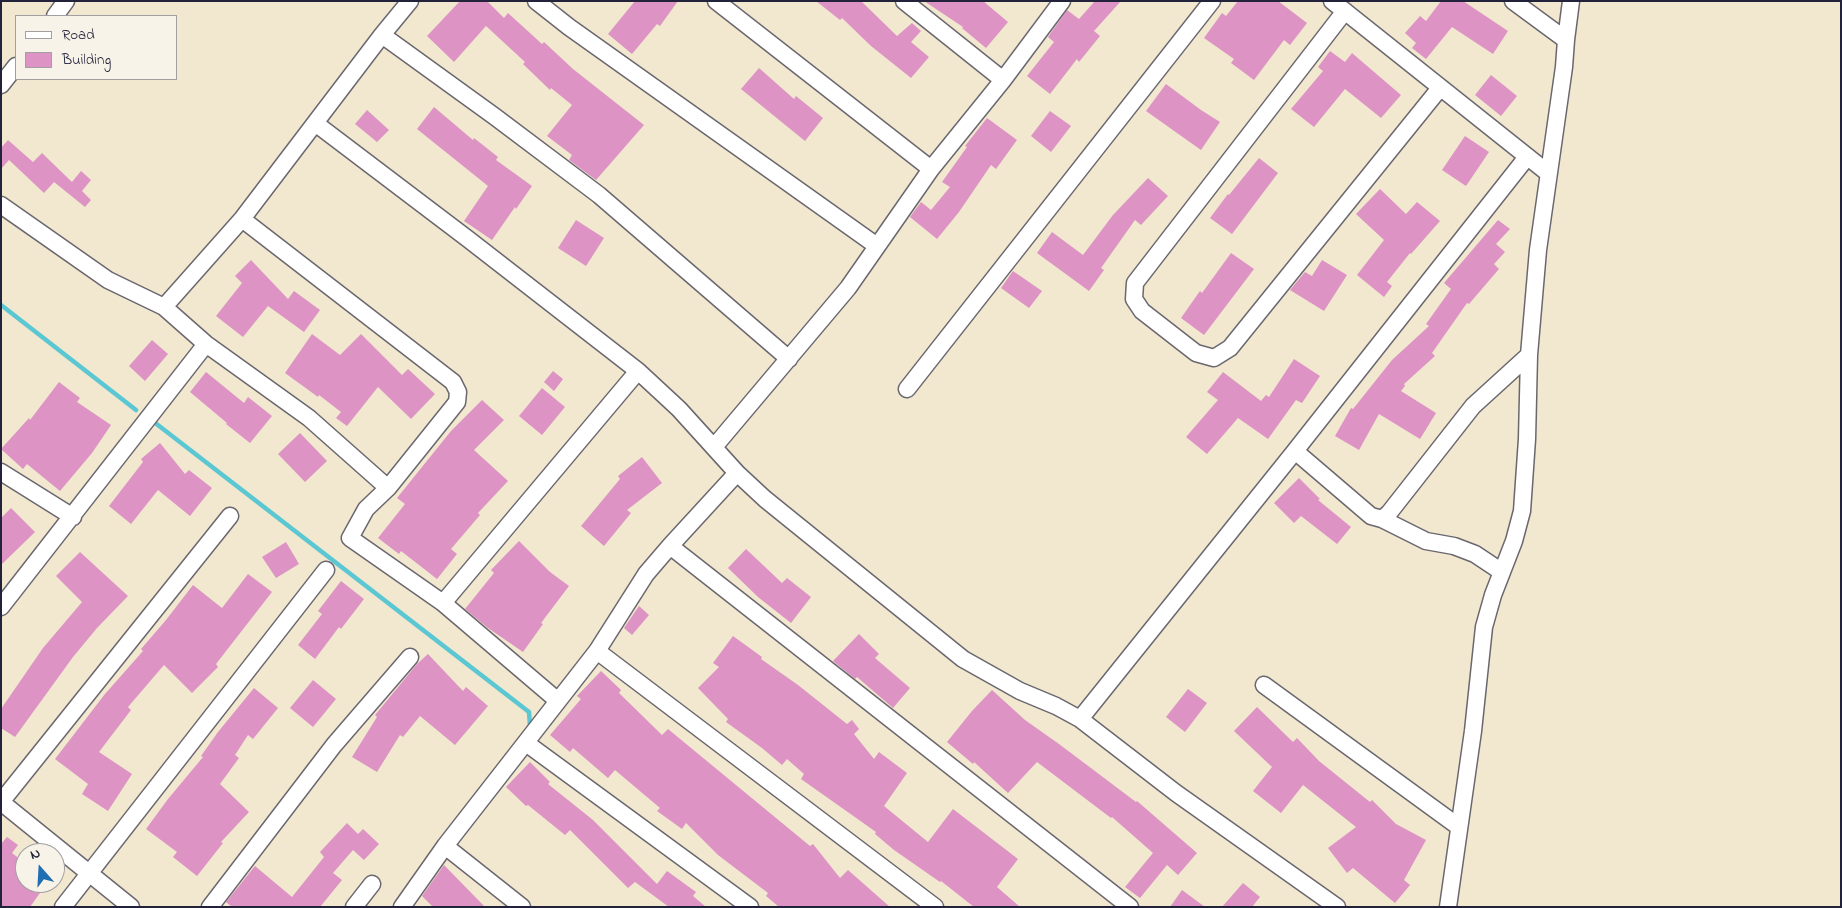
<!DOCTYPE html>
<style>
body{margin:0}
#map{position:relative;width:1842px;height:908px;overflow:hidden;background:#f1e8cf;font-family:"Indie Flower",sans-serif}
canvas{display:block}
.frame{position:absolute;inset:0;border:2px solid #22223b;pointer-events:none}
.legend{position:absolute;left:15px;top:15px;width:162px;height:65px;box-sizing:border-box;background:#f7f3e8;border:1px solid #a29fa3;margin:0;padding:6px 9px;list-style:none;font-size:15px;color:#22223b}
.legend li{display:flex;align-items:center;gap:10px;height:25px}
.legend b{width:25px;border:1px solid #a29fa3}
.north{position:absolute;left:15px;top:843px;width:50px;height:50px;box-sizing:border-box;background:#f7f3e8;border:1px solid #a29fa3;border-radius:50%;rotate:341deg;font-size:14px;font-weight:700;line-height:20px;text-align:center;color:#22223b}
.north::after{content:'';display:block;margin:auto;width:18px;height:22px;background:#1f6fb2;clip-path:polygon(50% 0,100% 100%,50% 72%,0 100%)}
</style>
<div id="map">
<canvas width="1842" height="908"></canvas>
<div class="frame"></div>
<ul class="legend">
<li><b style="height:6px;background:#fff"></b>Road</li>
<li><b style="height:14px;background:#dd93c4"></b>Building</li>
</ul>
<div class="north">N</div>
</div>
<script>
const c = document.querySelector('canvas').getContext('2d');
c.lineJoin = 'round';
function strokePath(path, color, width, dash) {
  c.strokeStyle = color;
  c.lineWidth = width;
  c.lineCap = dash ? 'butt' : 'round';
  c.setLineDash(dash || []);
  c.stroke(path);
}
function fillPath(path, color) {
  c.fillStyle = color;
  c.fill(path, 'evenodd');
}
const stream = new Path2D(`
 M 1,305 L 136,410
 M 154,422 L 529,712 L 530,726`);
const building = new Path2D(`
 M 460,1 L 487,1 L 504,18 L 508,13 L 542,44 L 544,42 L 573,69 L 644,125 L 596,180 L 569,160 L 572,155 L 547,136 L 572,105 L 551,88 L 550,90 L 523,64 L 525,62 L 486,26 L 454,62 L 427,36 Z
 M 635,1 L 678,1 L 660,26 L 657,24 L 632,54 L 608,34 Z
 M 816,1 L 861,1 L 897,36 L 912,23 L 921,31 L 911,42 L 929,57 L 911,78 L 871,46 L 842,18 L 840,20 Z
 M 924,1 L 983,1 L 1008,22 L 986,48 L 962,28 L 963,27 Z
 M 1095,1 L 1121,1 L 1094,31 L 1100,36 L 1079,62 L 1077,59 L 1050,94 L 1027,76 L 1054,42 L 1048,37 L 1067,10 L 1079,19 Z
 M 1238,1 L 1278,1 L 1307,23 L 1290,45 L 1284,40 L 1254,80 L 1231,63 L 1234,59 L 1204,38 L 1222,13 L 1226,16 Z
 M 1441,1 L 1463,1 L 1508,31 L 1493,54 L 1452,27 L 1426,59 L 1412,48 L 1416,43 L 1405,33 L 1420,16 L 1426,21 Z
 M 1330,51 L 1345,62 L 1352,53 L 1401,95 L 1381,118 L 1345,89 L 1314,127 L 1291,109 L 1323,71 L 1318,67 Z
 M 759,68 L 794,99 L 796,96 L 823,118 L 805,141 L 741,89 Z
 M 1491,75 L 1517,96 L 1501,116 L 1475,95 Z
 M 1166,84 L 1201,110 L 1220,122 L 1201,150 L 1146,111 Z
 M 434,107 L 473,140 L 474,138 L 498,157 L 496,160 L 532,186 L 516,209 L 515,207 L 492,240 L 464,221 L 488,186 L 417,129 Z
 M 367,110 L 389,130 L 377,142 L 355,124 Z
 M 1050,111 L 1071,126 L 1051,152 L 1031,136 Z
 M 987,118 L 1017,140 L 996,169 L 991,165 L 959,212 L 937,239 L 910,217 L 921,202 L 931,210 L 950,187 L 942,182 L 967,147 L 965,146 Z
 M 1465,136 L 1489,152 L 1466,186 L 1442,170 Z
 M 8,140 L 33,162 L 42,153 L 72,182 L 81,171 L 91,180 L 82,191 L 91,200 L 85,207 L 54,182 L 44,193 L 9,160 L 1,169 L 1,148 Z
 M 1259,158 L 1278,173 L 1232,234 L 1210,218 L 1228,194 L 1229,195 Z
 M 1148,178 L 1168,196 L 1141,225 L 1135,220 L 1101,268 L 1104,270 L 1089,291 L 1037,253 L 1052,232 L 1083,255 L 1113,215 Z
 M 1380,189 L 1406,214 L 1417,202 L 1440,221 L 1411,254 L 1410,253 L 1387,282 L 1392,286 L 1384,297 L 1357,275 L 1384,240 L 1356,214 Z
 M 576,220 L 604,238 L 586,266 L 558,248 Z
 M 1498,220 L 1510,229 L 1496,244 L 1505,252 L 1494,264 L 1499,269 L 1469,304 L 1467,303 L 1432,353 L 1435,356 L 1404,384 L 1405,386 L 1401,391 L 1436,413 L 1420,439 L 1379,414 L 1359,450 L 1335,436 L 1351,408 L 1353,409 L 1392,360 L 1429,326 L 1426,324 L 1451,289 L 1444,283 Z
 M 1231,253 L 1254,269 L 1204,335 L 1181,318 L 1200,291 L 1202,293 Z
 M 251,260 L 288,299 L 294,291 L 320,310 L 304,332 L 268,306 L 243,337 L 216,316 L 242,283 L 235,276 Z
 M 1322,260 L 1347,275 L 1324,311 L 1290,290 L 1305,272 L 1312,276 Z
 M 1013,271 L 1042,291 L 1029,308 L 1001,288 Z
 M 312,334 L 340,355 L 361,334 L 402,375 L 408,369 L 435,394 L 411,419 L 378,387 L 347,426 L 336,418 L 341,412 L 319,395 L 318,397 L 285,373 Z
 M 152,340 L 168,354 L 145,381 L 129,366 Z
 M 1294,359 L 1320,376 L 1302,403 L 1296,400 L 1268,439 L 1238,418 L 1207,454 L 1186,437 L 1218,400 L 1207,392 L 1223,372 L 1261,401 L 1266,395 L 1269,397 Z
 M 553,371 L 563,379 L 554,391 L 544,382 Z
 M 206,372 L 244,403 L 248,397 L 272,416 L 250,443 L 226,424 L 227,423 L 190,392 Z
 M 59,382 L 80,398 L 77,402 L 111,425 L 92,453 L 60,491 L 27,464 L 23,469 L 1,449 L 29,418 L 30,420 Z
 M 542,388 L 565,407 L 542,435 L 519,416 Z
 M 482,400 L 504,420 L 474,450 L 508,481 L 478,513 L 480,515 L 451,549 L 457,554 L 437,579 L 401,551 L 399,554 L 378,538 L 405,504 L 397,498 L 451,431 Z
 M 300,433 L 327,461 L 305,482 L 278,454 Z
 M 160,443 L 185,474 L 189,470 L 212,488 L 190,516 L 158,490 L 131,524 L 109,506 L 143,462 L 141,459 Z
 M 642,457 L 662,483 L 627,510 L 631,513 L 604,546 L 581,526 L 620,479 L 618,476 Z
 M 1299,478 L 1320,499 L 1318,500 L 1351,527 L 1337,544 L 1301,516 L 1294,523 L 1274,503 Z
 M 11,508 L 35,532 L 1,565 L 1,518 Z
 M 519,541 L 550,572 L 569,586 L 541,623 L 543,624 L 523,652 L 488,628 L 465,609 L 494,573 L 491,570 Z
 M 286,542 L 299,564 L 276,578 L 262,557 Z
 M 746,549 L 782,583 L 787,578 L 811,597 L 791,623 L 758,597 L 728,568 Z
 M 80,552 L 128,596 L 97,628 L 73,657 L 15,737 L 1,728 L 1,709 L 43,648 L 82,602 L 56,576 Z
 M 248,574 L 272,592 L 216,664 L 218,667 L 192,693 L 164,665 L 128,707 L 131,710 L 99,752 L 132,774 L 108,811 L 82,794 L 88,784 L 55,759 L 105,694 L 143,651 L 141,649 L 166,620 L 193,585 L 222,608 Z
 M 341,581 L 364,599 L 341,629 L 339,627 L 315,659 L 298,645 L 322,614 L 318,611 Z
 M 639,606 L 649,615 L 632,635 L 624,628 Z
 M 859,634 L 879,654 L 875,658 L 910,688 L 893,708 L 857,677 L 855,679 L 833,661 Z
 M 733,636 L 762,657 L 761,659 L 798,685 L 847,724 L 852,720 L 859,729 L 854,734 L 874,759 L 879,752 L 907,773 L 884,806 L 928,842 L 953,809 L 1018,859 L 997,887 L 1020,907 L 974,907 L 941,881 L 940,882 L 894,850 L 875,834 L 876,832 L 801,779 L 804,774 L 787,759 L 782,765 L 762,748 L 726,722 L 728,719 L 698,688 L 719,667 L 713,663 Z
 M 428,654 L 463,691 L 466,687 L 488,706 L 455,745 L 420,716 L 403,737 L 400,735 L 377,772 L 352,757 L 377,717 L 375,715 L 417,664 Z
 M 601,671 L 621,690 L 619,693 L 662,735 L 668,729 L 810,846 L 813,844 L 840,878 L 848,870 L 890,907 L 779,907 L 766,896 L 768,893 L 718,855 L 686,823 L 682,829 L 657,811 L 660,808 L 615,770 L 608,778 L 573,748 L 570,752 L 550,735 L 581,699 L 577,696 Z
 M 313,680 L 336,699 L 313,727 L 290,708 Z
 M 254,688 L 278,708 L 253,739 L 248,735 L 235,755 L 239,758 L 220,784 L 249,812 L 221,842 L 223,843 L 197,876 L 173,857 L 177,852 L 146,829 L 168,799 L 203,757 L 201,756 L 218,732 Z
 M 1188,689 L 1207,703 L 1185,732 L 1166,717 Z
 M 992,690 L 1025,720 L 1059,744 L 1136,802 L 1137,801 L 1197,853 L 1178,875 L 1167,865 L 1140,898 L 1125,887 L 1153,853 L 1112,817 L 1111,818 L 1037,762 L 1008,793 L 974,762 L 973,764 L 947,742 L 972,711 Z
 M 1257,707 L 1293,742 L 1297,738 L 1319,761 L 1370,802 L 1372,800 L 1396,824 L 1426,840 L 1404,880 L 1410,885 L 1395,903 L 1353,868 L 1347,873 L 1328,848 L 1356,827 L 1303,785 L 1281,813 L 1253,791 L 1272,767 L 1234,731 Z
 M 530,762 L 550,782 L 548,784 L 593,820 L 657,884 L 667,871 L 696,892 L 693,896 L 706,907 L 669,907 L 635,882 L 628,888 L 570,830 L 565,835 L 528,805 L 526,806 L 506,787 Z
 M 347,823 L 358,834 L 363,829 L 379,844 L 364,860 L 353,850 L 333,873 L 342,880 L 320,907 L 232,907 L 226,902 L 255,866 L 292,897 L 324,857 L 320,852 Z
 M 7,837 L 18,845 L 12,853 L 25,863 L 25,883 L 47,883 L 30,907 L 1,907 L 1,844 Z
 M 444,865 L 485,907 L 433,907 L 422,896 Z
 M 1243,883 L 1260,897 L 1252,907 L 1222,907 Z
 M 1182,890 L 1205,907 L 1170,907 Z`);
const minor = new Path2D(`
 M 536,1 L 569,27 L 877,246
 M 716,1 L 931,169
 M 904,1 L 1003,80
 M 1332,1 L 1548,173
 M 1513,1 L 1566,40
 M 1345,11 L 1135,283 L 1134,299 L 1142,311 L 1196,353 L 1214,358 L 1230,348 L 1440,88
 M 55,16 L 66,1
 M 382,35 L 494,116 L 599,195 L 789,359
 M 1,85 L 16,66
 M 315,123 L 468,239 L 638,371 L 679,409 L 737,473
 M 1,205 L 108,280 L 164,307
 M 242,219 L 453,382 L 458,392 L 457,402 L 388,488 L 366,509 L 350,538 L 443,603 L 558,701
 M 907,389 L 1212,1
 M 714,447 L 848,288 L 931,169 L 1003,80 L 1062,1
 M 1295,451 L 1371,516 L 1382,519 L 1426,541 L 1454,546 L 1475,554 L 1502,572
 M 1,472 L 73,517
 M 388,488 L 309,418 L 206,344 L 164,307 L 242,219 L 382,35 L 410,1
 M 1382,519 L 1389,513 L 1473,406 L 1529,355
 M 670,546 L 737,473 L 765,499 L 963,659 L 1020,691 L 1056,706 L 1080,719 L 1176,793 L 1337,907
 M 443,603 L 638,371
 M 1,607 L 206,344
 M 597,651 L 935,907
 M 1264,685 L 1459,827
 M 1080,719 L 1295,451 L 1527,157
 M 526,743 L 750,907
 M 1,802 L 230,516
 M 1,802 L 131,907
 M 445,846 L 522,907
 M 63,907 L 326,570
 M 210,907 L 334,745 L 410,657
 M 354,907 L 372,884
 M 402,907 L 445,846 L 597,651 L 646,574 L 670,546 L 1130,907
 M 1448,907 L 1473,731 L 1484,627 L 1493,595 L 1514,541 L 1522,511 L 1527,439 L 1529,355 L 1538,250 L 1564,67 L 1566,40 L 1571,1`);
strokePath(stream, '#5bc7d3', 4.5);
fillPath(building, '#dd93c4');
strokePath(minor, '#6a676f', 19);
strokePath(minor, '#fff', 16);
</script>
